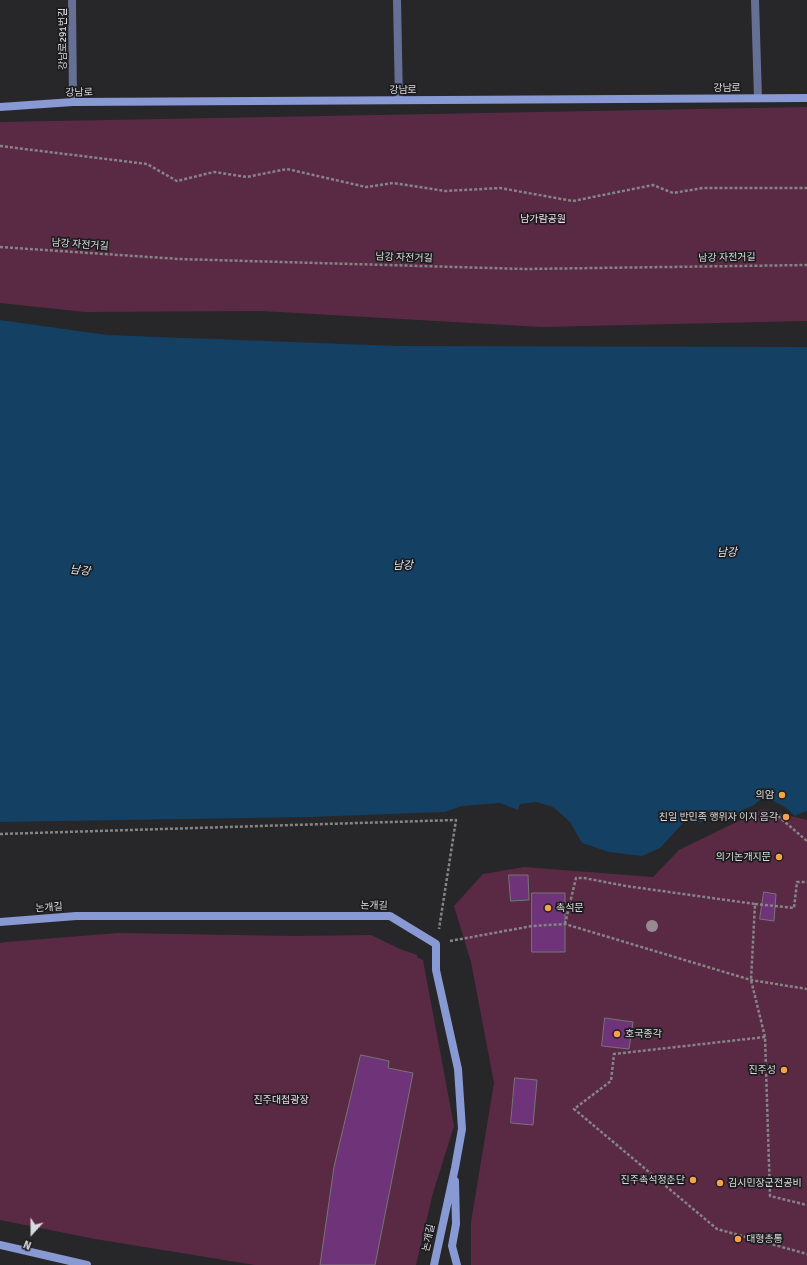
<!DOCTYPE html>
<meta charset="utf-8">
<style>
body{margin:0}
#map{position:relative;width:807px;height:1265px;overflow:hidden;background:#272628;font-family:Signika,sans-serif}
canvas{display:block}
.north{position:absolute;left:12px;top:1213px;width:40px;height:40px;-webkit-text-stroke:3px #1d1c1f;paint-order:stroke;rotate:201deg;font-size:11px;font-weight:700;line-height:16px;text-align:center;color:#dbdbdd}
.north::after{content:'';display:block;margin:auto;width:14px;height:18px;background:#dbdbdd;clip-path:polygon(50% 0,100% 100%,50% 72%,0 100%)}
</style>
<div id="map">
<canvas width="807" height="1265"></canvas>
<div class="north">N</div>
</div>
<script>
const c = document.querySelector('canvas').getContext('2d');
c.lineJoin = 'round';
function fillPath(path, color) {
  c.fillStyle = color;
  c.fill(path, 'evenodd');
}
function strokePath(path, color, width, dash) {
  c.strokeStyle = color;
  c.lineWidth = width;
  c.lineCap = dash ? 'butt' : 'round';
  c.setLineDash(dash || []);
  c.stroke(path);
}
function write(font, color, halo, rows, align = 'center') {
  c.font = font + ' Signika,"Noto Sans KR",sans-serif';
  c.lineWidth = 3.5;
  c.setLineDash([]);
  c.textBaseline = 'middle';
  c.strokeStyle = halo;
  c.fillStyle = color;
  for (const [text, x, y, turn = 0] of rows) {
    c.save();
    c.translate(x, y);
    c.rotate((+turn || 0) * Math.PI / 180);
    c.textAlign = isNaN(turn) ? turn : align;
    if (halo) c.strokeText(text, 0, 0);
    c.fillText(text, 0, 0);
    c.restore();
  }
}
const green = new Path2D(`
 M 807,107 L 807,321 L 541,327 L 261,311 L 85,312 L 0,303 L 0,122 Z
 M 763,809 L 807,820 L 807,1265 L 471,1265 L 471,1222 L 494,1083 L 471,962 L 454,906 L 483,874 L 524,867 L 653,877 L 679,850 Z
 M 118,933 L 295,936 L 371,935 L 400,949 L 417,955 L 417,957 L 423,960 L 454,1126 L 433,1193 L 416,1265 L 255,1265 L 95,1239 L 0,1220 L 0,943 L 6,942 Z`);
const water = new Path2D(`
 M 0,320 L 107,335 L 397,346 L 807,347 L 807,811 L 806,811 L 795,816 C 786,807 775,799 761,799 L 754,805 L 743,810 L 735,818 L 711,817 L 701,822 L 683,823 L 660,848 L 642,856 L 609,852 L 582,843 L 570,822 L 553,807 L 537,802 L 520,804 L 518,810 L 500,803 L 462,806 L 445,812 L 310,817 L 0,822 Z`);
const building = new Path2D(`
 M 509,875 L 528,875 L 529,900 L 511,901 Z
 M 764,892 L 776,894 L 774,921 L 760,919 Z
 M 532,893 L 565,893 L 565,952 L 532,952 Z
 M 605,1018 L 633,1022 L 629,1049 L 602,1046 Z
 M 361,1055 L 389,1061 L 388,1068 L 413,1073 L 375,1265 L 320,1265 L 334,1167 Z
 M 515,1078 L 537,1080 L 533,1125 L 511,1123 Z`);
const path = new Path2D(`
 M 0,146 L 147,164 L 177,181 L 214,172 L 247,177 L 287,169 L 366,187 L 393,183 L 445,191 L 500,188 L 573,201 L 653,185 L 673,193 L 703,188 L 807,188
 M 0,247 L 179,259 L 525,269 L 807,265
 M 778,816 L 807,841
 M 0,834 L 456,820 L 439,929
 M 755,904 L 794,908 L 797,882 L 807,882
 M 565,924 L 576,878 L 584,878 L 626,886 L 755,904 L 751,980 L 765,1037 L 770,1196 L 807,1205
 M 450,941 L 532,926 L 565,924 L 751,980 L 807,989
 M 765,1037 L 614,1054 L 611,1081 L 574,1109 L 717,1229 L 807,1254`);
const street = new Path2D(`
 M 72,0 L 73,102
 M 397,0 L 399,100
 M 755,0 L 758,98`);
const secondary = new Path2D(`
 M 0,107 L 73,102 L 807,98
 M 0,922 L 76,916 L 390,916 L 436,944 L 436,970 L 458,1069 L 462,1129 L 455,1168 L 434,1265
 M 455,1181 L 456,1224 L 452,1246 L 457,1265
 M 0,1245 L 87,1265`);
const trees = [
 [652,926]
];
const markers = [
 [782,795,4,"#f7a149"],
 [786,817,4,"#f7a149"],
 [779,857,4,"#f7a149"],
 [548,908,4,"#f7a149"],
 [617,1034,4,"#f7a149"],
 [784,1070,4,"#f7a149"],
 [693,1180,4,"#f7a149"],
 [720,1183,4,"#f7a149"],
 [738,1239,4,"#f7a149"]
];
const streetNames = [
 ["강남로291번길",63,39,-90],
 ["강남로",727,88],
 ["강남로",403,90],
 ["강남로",79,93,-1],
 ["남강 자전거길",80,245,4],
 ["남강 자전거길",404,258,2],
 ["남강 자전거길",727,258,-1],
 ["논개길",374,906,1],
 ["논개길",49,908,-4],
 ["논개길",429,1238,-78]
];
const parkNames = [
 ["남가람공원",543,219],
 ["진주대첩광장",281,1100]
];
const poiNames = [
 ["의암",774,795],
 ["친일 반민족 행위자 이지 음각",778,817],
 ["의기논개지문",771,857],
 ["촉석문",556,908,"left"],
 ["호국종각",625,1034,"left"],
 ["진주성",776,1070],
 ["진주촉석정춘단",685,1180],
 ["김시민장군전공비",728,1183,"left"],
 ["대형총통",746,1239,"left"]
];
const waterNames = [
 ["남강",727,553,-2],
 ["남강",403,566,-2],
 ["남강",80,571,7]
];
fillPath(green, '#5a2a45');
fillPath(water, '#144063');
fillPath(building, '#6f3379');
strokePath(building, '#767477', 1);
strokePath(path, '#858486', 2.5, [3, 2]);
strokePath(street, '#657094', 8);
strokePath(secondary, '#8899d3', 8);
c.fillStyle = '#988a92';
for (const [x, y] of trees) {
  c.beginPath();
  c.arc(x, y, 6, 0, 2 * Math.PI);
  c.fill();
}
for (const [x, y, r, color] of markers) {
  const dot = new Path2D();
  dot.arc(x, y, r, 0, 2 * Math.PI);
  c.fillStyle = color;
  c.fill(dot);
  strokePath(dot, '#1d1c1f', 1.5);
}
write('10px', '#dbdbdd', '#1d1c1f', streetNames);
write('10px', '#f5dce8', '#1d1c1f', parkNames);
write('10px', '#dbdbdd', '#1d1c1f', poiNames, 'right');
write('italic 11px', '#d2e5f7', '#1d1c1f', waterNames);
</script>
